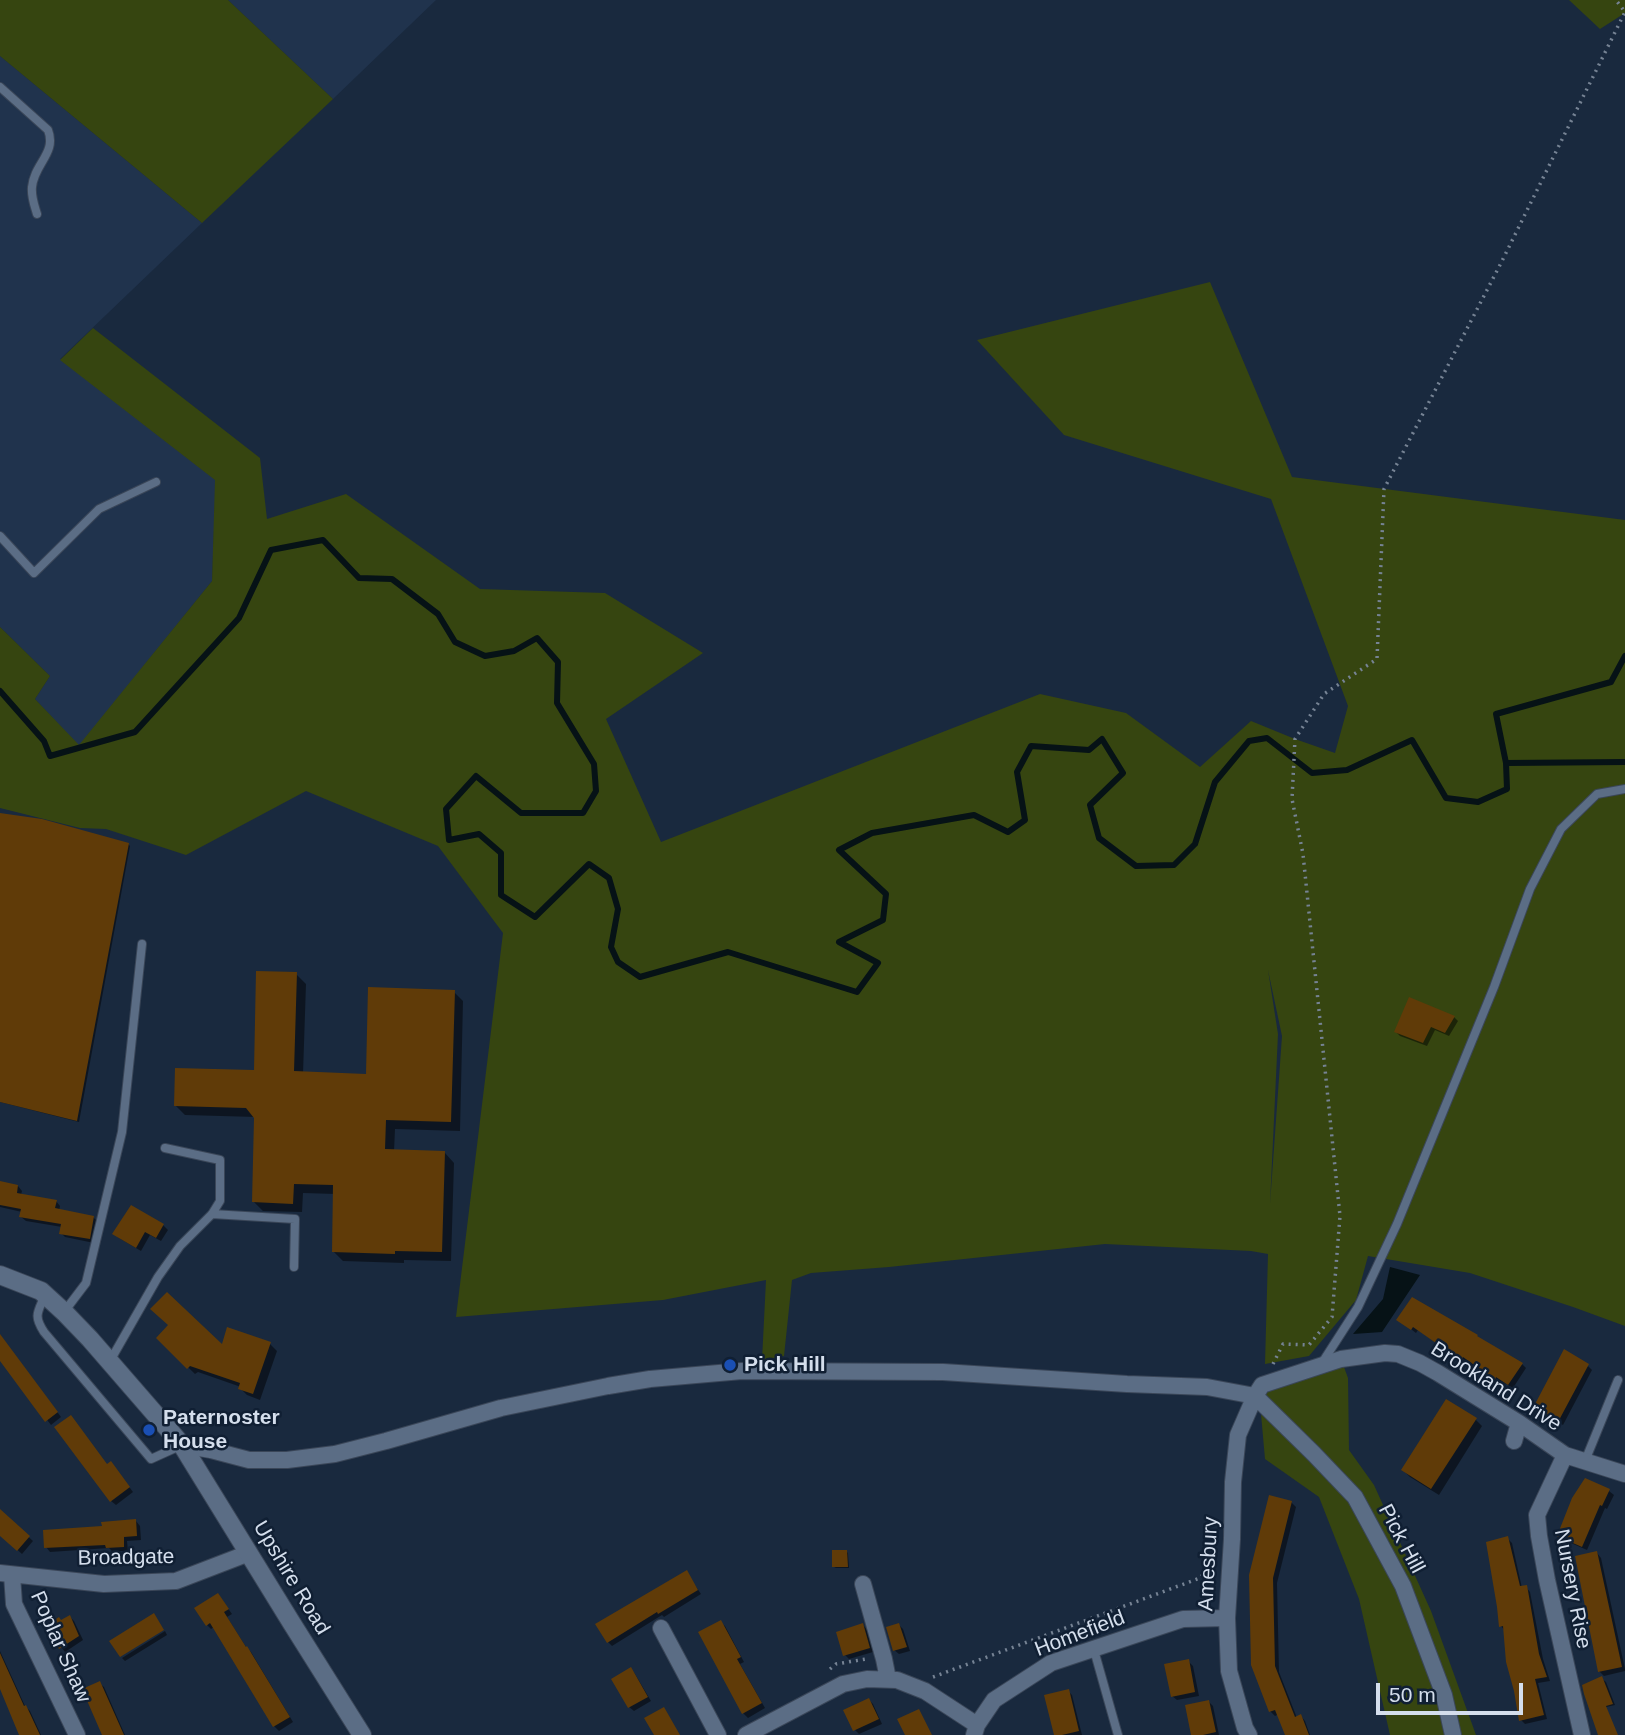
<!DOCTYPE html>
<style>
body{margin:0}
#map{position:relative;width:1625px;height:1735px;overflow:hidden;background:#19293e;font-family:Helvetica,sans-serif}
canvas{display:block}
.scale{position:absolute;left:1376px;top:1683px;width:147px;height:32px;box-sizing:border-box;border:4px solid #d4deec;border-top:0;padding-left:9px;font-size:21px;line-height:24px;white-space:nowrap;color:#d4deec;-webkit-text-stroke:5px #101f33;paint-order:stroke}
</style>
<div id="map">
<canvas width="1625" height="1735"></canvas>
<div class="scale">50 m</div>
</div>
<script>
const c = document.querySelector('canvas').getContext('2d');
c.lineJoin = 'round';
function fillPath(path, color) {
  c.fillStyle = color;
  c.fill(path, 'evenodd');
}
function strokePath(path, color, width, dash) {
  c.strokeStyle = color;
  c.lineWidth = width;
  c.lineCap = dash ? 'butt' : 'round';
  c.setLineDash(dash || []);
  c.stroke(path);
}
function write(font, color, halo, rows, align = 'center') {
  c.font = font + ' Helvetica,sans-serif';
  c.lineWidth = 5;
  c.setLineDash([]);
  c.textBaseline = 'middle';
  c.strokeStyle = halo;
  c.fillStyle = color;
  for (const [text, x, y, turn = 0] of rows) {
    c.save();
    c.translate(x, y);
    c.rotate((+turn || 0) * Math.PI / 180);
    c.textAlign = isNaN(turn) ? turn : align;
    if (halo) c.strokeText(text, 0, 0);
    c.fillText(text, 0, 0);
    c.restore();
  }
}
const built = new Path2D(`
 M 228,0 L 436,0 L 333,99 Z
 M 0,56 L 202,223 L 60,359 L 216,480 L 212,581 L 79,746 L 35,699 L 50,676 L 0,627 Z`);
const green = new Path2D(`
 M 0,0 L 228,0 L 333,99 L 202,223 L 0,56 Z
 M 1569,0 L 1625,0 L 1625,13 L 1600,29 Z
 M 1210,282 L 1292,477 L 1625,520 L 1625,1326 L 1573,1307 L 1470,1273 L 1368,1256 L 1356,1300 L 1309,1356 L 1265,1364 L 1268,1254 L 1251,1251 L 1105,1244 L 889,1267 L 811,1273 L 792,1280 L 784,1356 L 762,1360 L 766,1280 L 663,1300 L 456,1317 L 503,933 L 438,846 L 306,791 L 186,855 L 106,829 L 80,828 L 0,808 L 0,627 L 50,676 L 35,699 L 79,745 L 212,581 L 215,480 L 60,360 L 93,328 L 260,458 L 267,519 L 346,494 L 480,589 L 605,593 L 703,653 L 606,719 L 661,842 L 1040,694 L 1126,713 L 1200,767 L 1251,721 L 1295,739 L 1335,753 L 1348,706 L 1271,499 L 1064,435 L 977,340 ZM 1268,970 L 1282,1036 L 1270,1204 L 1278,1034 Z
 M 1341,1359 L 1348,1378 L 1349,1450 L 1374,1485 L 1431,1611 L 1476,1735 L 1390,1735 L 1359,1599 L 1319,1497 L 1265,1459 L 1261,1414 L 1262,1385 Z`);
const water = new Path2D(`
 M 1390,1267 L 1420,1275 L 1382,1332 L 1353,1334 L 1383,1299 Z`);
const shadow = new Path2D(`
 M 0,815 L 128,844 L 130,846 L 79,1122 L 0,1102 Z
 M 296,974 L 306,984 L 303,1074 L 367,1075 L 454,992 L 463,1001 L 460,1131 L 395,1129 L 394,1152 L 445,1153 L 454,1163 L 451,1261 L 404,1260 L 404,1263 L 343,1261 L 333,1251 L 335,1194 L 303,1193 L 302,1212 L 263,1211 L 254,1202 L 256,1117 L 185,1115 L 175,1105 L 256,1071 Z
 M 1454,1017 L 1458,1021 L 1449,1036 L 1435,1030 L 1427,1046 L 1400,1036 L 1396,1032 Z
 M 0,1183 L 18,1186 L 22,1191 L 21,1195 L 56,1201 L 60,1206 L 59,1211 L 93,1217 L 98,1222 L 94,1243 L 65,1237 L 61,1233 L 62,1227 L 26,1221 L 21,1217 L 22,1212 L 0,1207 Z
 M 132,1208 L 163,1225 L 168,1230 L 161,1241 L 150,1235 L 141,1251 L 119,1238 L 115,1234 Z
 M 1398,1319 L 1522,1364 L 1526,1368 L 1513,1388 L 1501,1381 L 1500,1383 L 1449,1350 L 1448,1351 L 1418,1330 L 1416,1333 Z
 M 0,1335 L 61,1417 L 51,1425 L 0,1358 Z
 M 158,1338 L 222,1347 L 270,1344 L 277,1351 L 260,1400 L 247,1395 L 240,1388 L 241,1387 L 198,1372 L 195,1374 Z
 M 1588,1366 L 1592,1370 L 1563,1425 L 1540,1410 Z
 M 1475,1419 L 1482,1426 L 1439,1495 L 1410,1477 L 1403,1470 Z
 M 115,1468 L 133,1492 L 116,1505 L 111,1501 Z
 M 1609,1491 L 1614,1495 L 1607,1509 L 1605,1508 L 1587,1550 L 1564,1540 L 1559,1536 Z
 M 1291,1502 L 1296,1507 L 1277,1583 L 1279,1672 L 1297,1718 L 1301,1716 L 1305,1721 L 1310,1735 L 1287,1735 L 1279,1714 L 1275,1716 L 1270,1711 L 1251,1575 Z
 M 0,1511 L 33,1541 L 22,1554 L 0,1534 Z
 M 136,1521 L 140,1526 L 141,1540 L 127,1541 L 128,1551 L 112,1551 L 109,1548 L 50,1552 L 46,1547 L 103,1528 Z
 M 1507,1538 L 1512,1543 L 1522,1588 L 1526,1587 L 1530,1592 L 1543,1659 L 1550,1681 L 1538,1683 L 1547,1719 L 1525,1724 L 1521,1720 L 1505,1631 L 1501,1626 Z
 M 846,1551 L 848,1553 L 849,1568 L 836,1568 L 834,1567 Z
 M 1597,1553 L 1601,1558 L 1625,1669 L 1625,1671 L 1604,1676 L 1599,1671 Z
 M 686,1572 L 701,1594 L 664,1617 L 662,1615 L 612,1646 L 608,1642 Z
 M 222,1600 L 232,1614 L 227,1617 L 246,1647 L 251,1652 L 293,1722 L 279,1731 L 274,1726 L 214,1627 L 211,1629 L 207,1625 Z
 M 70,1617 L 74,1621 L 83,1640 L 65,1652 L 46,1627 L 62,1622 Z
 M 720,1622 L 725,1626 L 744,1662 L 740,1664 L 765,1708 L 748,1718 L 743,1713 L 700,1633 Z
 M 863,1625 L 867,1630 L 873,1652 L 849,1659 L 845,1655 Z
 M 899,1625 L 903,1629 L 910,1651 L 899,1654 L 894,1650 Z
 M 165,1631 L 167,1635 L 125,1661 L 122,1658 Z
 M 0,1651 L 25,1706 L 30,1711 L 41,1735 L 21,1735 L 0,1685 Z
 M 1188,1661 L 1193,1666 L 1199,1696 L 1177,1700 L 1172,1696 Z
 M 631,1669 L 635,1674 L 651,1701 L 634,1711 L 629,1707 Z
 M 1601,1678 L 1606,1682 L 1615,1705 L 1594,1710 Z
 M 99,1683 L 104,1687 L 125,1735 L 104,1735 Z
 M 1068,1691 L 1072,1695 L 1082,1735 L 1056,1735 Z
 M 869,1700 L 873,1704 L 882,1724 L 859,1734 L 855,1730 Z
 M 1209,1702 L 1213,1706 L 1219,1735 L 1193,1735 Z`);
const stream = new Path2D(`
 M 0,691 L 44,741 L 50,756 L 135,732 L 239,618 L 271,550 L 323,540 L 359,578 L 392,579 L 438,614 L 455,642 L 485,656 L 514,651 L 537,638 L 558,662 L 557,703 L 594,764 L 596,791 L 583,813 L 521,813 L 476,776 L 446,809 L 449,840 L 479,834 L 501,853 L 501,895 L 535,917 L 589,864 L 609,878 L 618,909 L 611,947 L 618,962 L 640,977 L 728,952 L 857,992 L 878,963 L 839,942 L 883,920 L 886,894 L 839,850 L 872,833 L 974,815 L 1008,832 L 1025,820 L 1017,772 L 1031,746 L 1089,750 L 1102,739 L 1123,773 L 1090,805 L 1099,838 L 1136,866 L 1174,865 L 1195,844 L 1215,782 L 1249,741 L 1267,738 L 1312,773 L 1347,770 L 1412,740 L 1446,798 L 1478,802 L 1507,789 L 1506,763 L 1496,714 L 1611,682 L 1625,656
 M 1506,763 L 1625,762`);
const building = new Path2D(`
 M 0,813 L 42,819 L 129,843 L 77,1121 L 0,1102 Z
 M 256,971 L 297,972 L 294,1071 L 366,1074 L 368,987 L 455,990 L 451,1122 L 386,1120 L 385,1149 L 445,1151 L 442,1252 L 395,1251 L 395,1254 L 332,1252 L 333,1185 L 294,1184 L 293,1204 L 252,1202 L 254,1118 L 246,1108 L 174,1106 L 175,1068 L 254,1070 Z
 M 1409,997 L 1455,1016 L 1445,1033 L 1431,1027 L 1423,1043 L 1394,1032 Z
 M 0,1181 L 18,1185 L 17,1193 L 57,1200 L 55,1208 L 94,1216 L 90,1239 L 59,1234 L 61,1224 L 19,1217 L 21,1209 L 0,1205 Z
 M 131,1205 L 164,1224 L 156,1238 L 145,1232 L 136,1248 L 112,1234 Z
 M 167,1292 L 222,1344 L 227,1327 L 271,1342 L 253,1394 L 238,1389 L 240,1383 L 190,1366 L 187,1369 L 156,1338 L 168,1325 L 150,1309 Z
 M 1412,1297 L 1478,1335 L 1477,1336 L 1523,1363 L 1508,1385 L 1496,1377 L 1495,1380 L 1463,1357 L 1462,1359 L 1444,1347 L 1443,1348 L 1413,1327 L 1411,1330 L 1396,1320 Z
 M 0,1334 L 58,1412 L 45,1422 L 0,1361 Z
 M 1564,1349 L 1589,1364 L 1558,1422 L 1534,1406 Z
 M 1446,1399 L 1477,1418 L 1431,1489 L 1401,1470 Z
 M 71,1415 L 107,1464 L 111,1461 L 130,1487 L 110,1502 L 54,1427 Z
 M 1585,1478 L 1610,1489 L 1602,1506 L 1600,1505 L 1582,1547 L 1557,1536 L 1572,1498 Z
 M 1269,1495 L 1292,1501 L 1273,1578 L 1275,1666 L 1295,1717 L 1301,1714 L 1309,1735 L 1285,1735 L 1275,1710 L 1269,1712 L 1251,1665 L 1249,1575 Z
 M 0,1509 L 30,1536 L 17,1551 L 0,1536 Z
 M 136,1519 L 137,1536 L 124,1537 L 124,1547 L 106,1548 L 105,1545 L 44,1548 L 43,1530 L 102,1526 L 101,1522 Z
 M 1508,1536 L 1520,1586 L 1527,1585 L 1539,1654 L 1547,1677 L 1535,1679 L 1544,1715 L 1519,1721 L 1514,1691 L 1506,1662 L 1503,1626 L 1499,1627 L 1497,1607 L 1486,1542 Z
 M 832,1550 L 847,1550 L 848,1567 L 832,1567 Z
 M 1597,1551 L 1622,1667 L 1598,1672 L 1575,1556 Z
 M 687,1570 L 698,1590 L 658,1614 L 657,1612 L 607,1643 L 595,1624 Z
 M 218,1593 L 229,1609 L 224,1612 L 246,1647 L 247,1646 L 290,1717 L 273,1727 L 210,1623 L 206,1626 L 194,1608 Z
 M 154,1613 L 164,1630 L 120,1657 L 109,1641 Z
 M 70,1615 L 79,1636 L 59,1649 L 44,1627 L 59,1617 L 61,1620 Z
 M 721,1620 L 741,1657 L 737,1659 L 762,1703 L 742,1714 L 698,1632 Z
 M 863,1623 L 870,1648 L 843,1656 L 836,1632 Z
 M 899,1623 L 907,1647 L 893,1651 L 886,1627 Z
 M 0,1653 L 24,1706 L 26,1705 L 40,1735 L 19,1735 L 0,1689 Z
 M 1189,1659 L 1195,1692 L 1171,1697 L 1164,1664 Z
 M 631,1667 L 648,1697 L 628,1708 L 611,1679 Z
 M 1602,1676 L 1613,1704 L 1606,1706 L 1618,1735 L 1598,1735 L 1584,1694 L 1582,1685 Z
 M 100,1681 L 124,1735 L 102,1735 L 82,1689 Z
 M 1069,1689 L 1079,1731 L 1062,1735 L 1054,1735 L 1044,1695 Z
 M 869,1698 L 879,1719 L 853,1731 L 843,1710 Z
 M 1209,1700 L 1216,1732 L 1203,1735 L 1191,1735 L 1185,1705 Z
 M 664,1707 L 680,1735 L 654,1735 L 644,1718 Z
 M 919,1709 L 932,1735 L 905,1735 L 897,1719 Z`);
const path = new Path2D(`
 M 1273,1364 L 1283,1344 L 1309,1345 L 1332,1317 L 1340,1216 L 1303,854 L 1292,799 L 1295,739 L 1324,694 L 1377,659 L 1384,489 L 1501,263 L 1625,12 L 1616,0
 M 830,1669 L 836,1664 L 866,1659
 M 933,1677 L 1200,1578 L 1208,1568 L 1209,1554 L 1215,1554`);
const service = new Path2D(`
 M 0,87 L 48,130 C 57,153 34,164 32,187 C 31,197 34,204 37,214
 M 0,536 L 34,573 L 99,509 L 156,482
 M 212,1214 L 295,1219 L 294,1267
 M 45,1295 C 38,1312 33,1315 44,1332 L 151,1459 L 182,1445
 M 64,1312 L 86,1283 L 122,1132 L 142,944
 M 110,1361 L 158,1277 L 180,1246 L 212,1214 L 220,1201 L 220,1160 L 165,1148
 M 1322,1363 L 1358,1307 L 1397,1224 L 1494,987 L 1530,889 L 1561,829 L 1597,794 L 1625,789
 M 1585,1461 L 1618,1380
 M 1094,1650 L 1118,1735`);
const minor = new Path2D(`
 M 1514,1441 L 1519,1423
 M 182,1445 L 211,1450 L 249,1460 L 287,1460 L 335,1454 L 386,1441 L 501,1408 L 608,1386 L 650,1379 L 742,1371 L 943,1372 L 1127,1384 L 1207,1387 L 1255,1396 L 1314,1454 L 1355,1497 L 1403,1586 L 1444,1695 L 1453,1735
 M 1565,1455 L 1537,1515 L 1539,1536 L 1547,1580 L 1582,1735
 M 0,1573 L 104,1584 L 176,1581 L 249,1553
 M 12,1575 L 14,1604 L 77,1735
 M 863,1584 L 884,1659 L 888,1679
 M 661,1628 L 718,1735
 M 746,1735 L 843,1684 L 867,1679 L 897,1680 L 925,1691 L 977,1725
 M 974,1735 L 977,1725 L 994,1700 L 1051,1663 L 1183,1619 L 1227,1618
 M 1249,1735 L 1245,1728 L 1229,1671 L 1227,1618 L 1232,1539 L 1233,1482 L 1238,1435 L 1255,1396 L 1262,1385 L 1341,1359 L 1385,1353 L 1398,1354 L 1420,1363 L 1438,1373 L 1519,1423 L 1565,1455 L 1625,1474`);
const tertiary = new Path2D(`
 M 0,1275 L 41,1291 L 64,1312 L 90,1339 L 182,1445 L 291,1622 L 362,1735`);
const markers = [
 [730,1365,7,"#1a4fb4"],
 [149,1430,7,"#1a4fb4"]
];
const poiNames = [
 ["Pick Hill",744,1365],
 ["Paternoster",163,1418],
 ["House",163,1442]
];
const streetNames = [
 ["Brookland Drive",1496,1387,32],
 ["Pick Hill",1401,1539,62],
 ["Broadgate",126,1558,-1],
 ["Amesbury",1209,1564,-87],
 ["Upshire Road",291,1578,59],
 ["Nursery Rise",1572,1589,79],
 ["Homefield",1080,1634,-21],
 ["Poplar Shaw",60,1647,66]
];
fillPath(built, '#20334d');
fillPath(green, '#364510');
fillPath(water, '#061216');
fillPath(shadow, '#0007');
strokePath(stream, '#061216', 6);
fillPath(building, '#603b08');
strokePath(service, '#3a4658', 10);
strokePath(minor, '#3a4658', 18);
strokePath(tertiary, '#3a4658', 20);
strokePath(path, '#768394', 3.5, [2, 5]);
strokePath(service, '#5b6d85', 8);
strokePath(minor, '#5b6d85', 16);
strokePath(tertiary, '#5b6d85', 18);
for (const [x, y, r, color] of markers) {
  const dot = new Path2D();
  dot.arc(x, y, r, 0, 2 * Math.PI);
  c.fillStyle = color;
  c.fill(dot);
  strokePath(dot, '#101f33', 2.5);
}
write('bold 21px', '#d4deec', '#101f33', poiNames, 'left');
write('21px', '#d4deec', '#101f33', streetNames);
</script>
